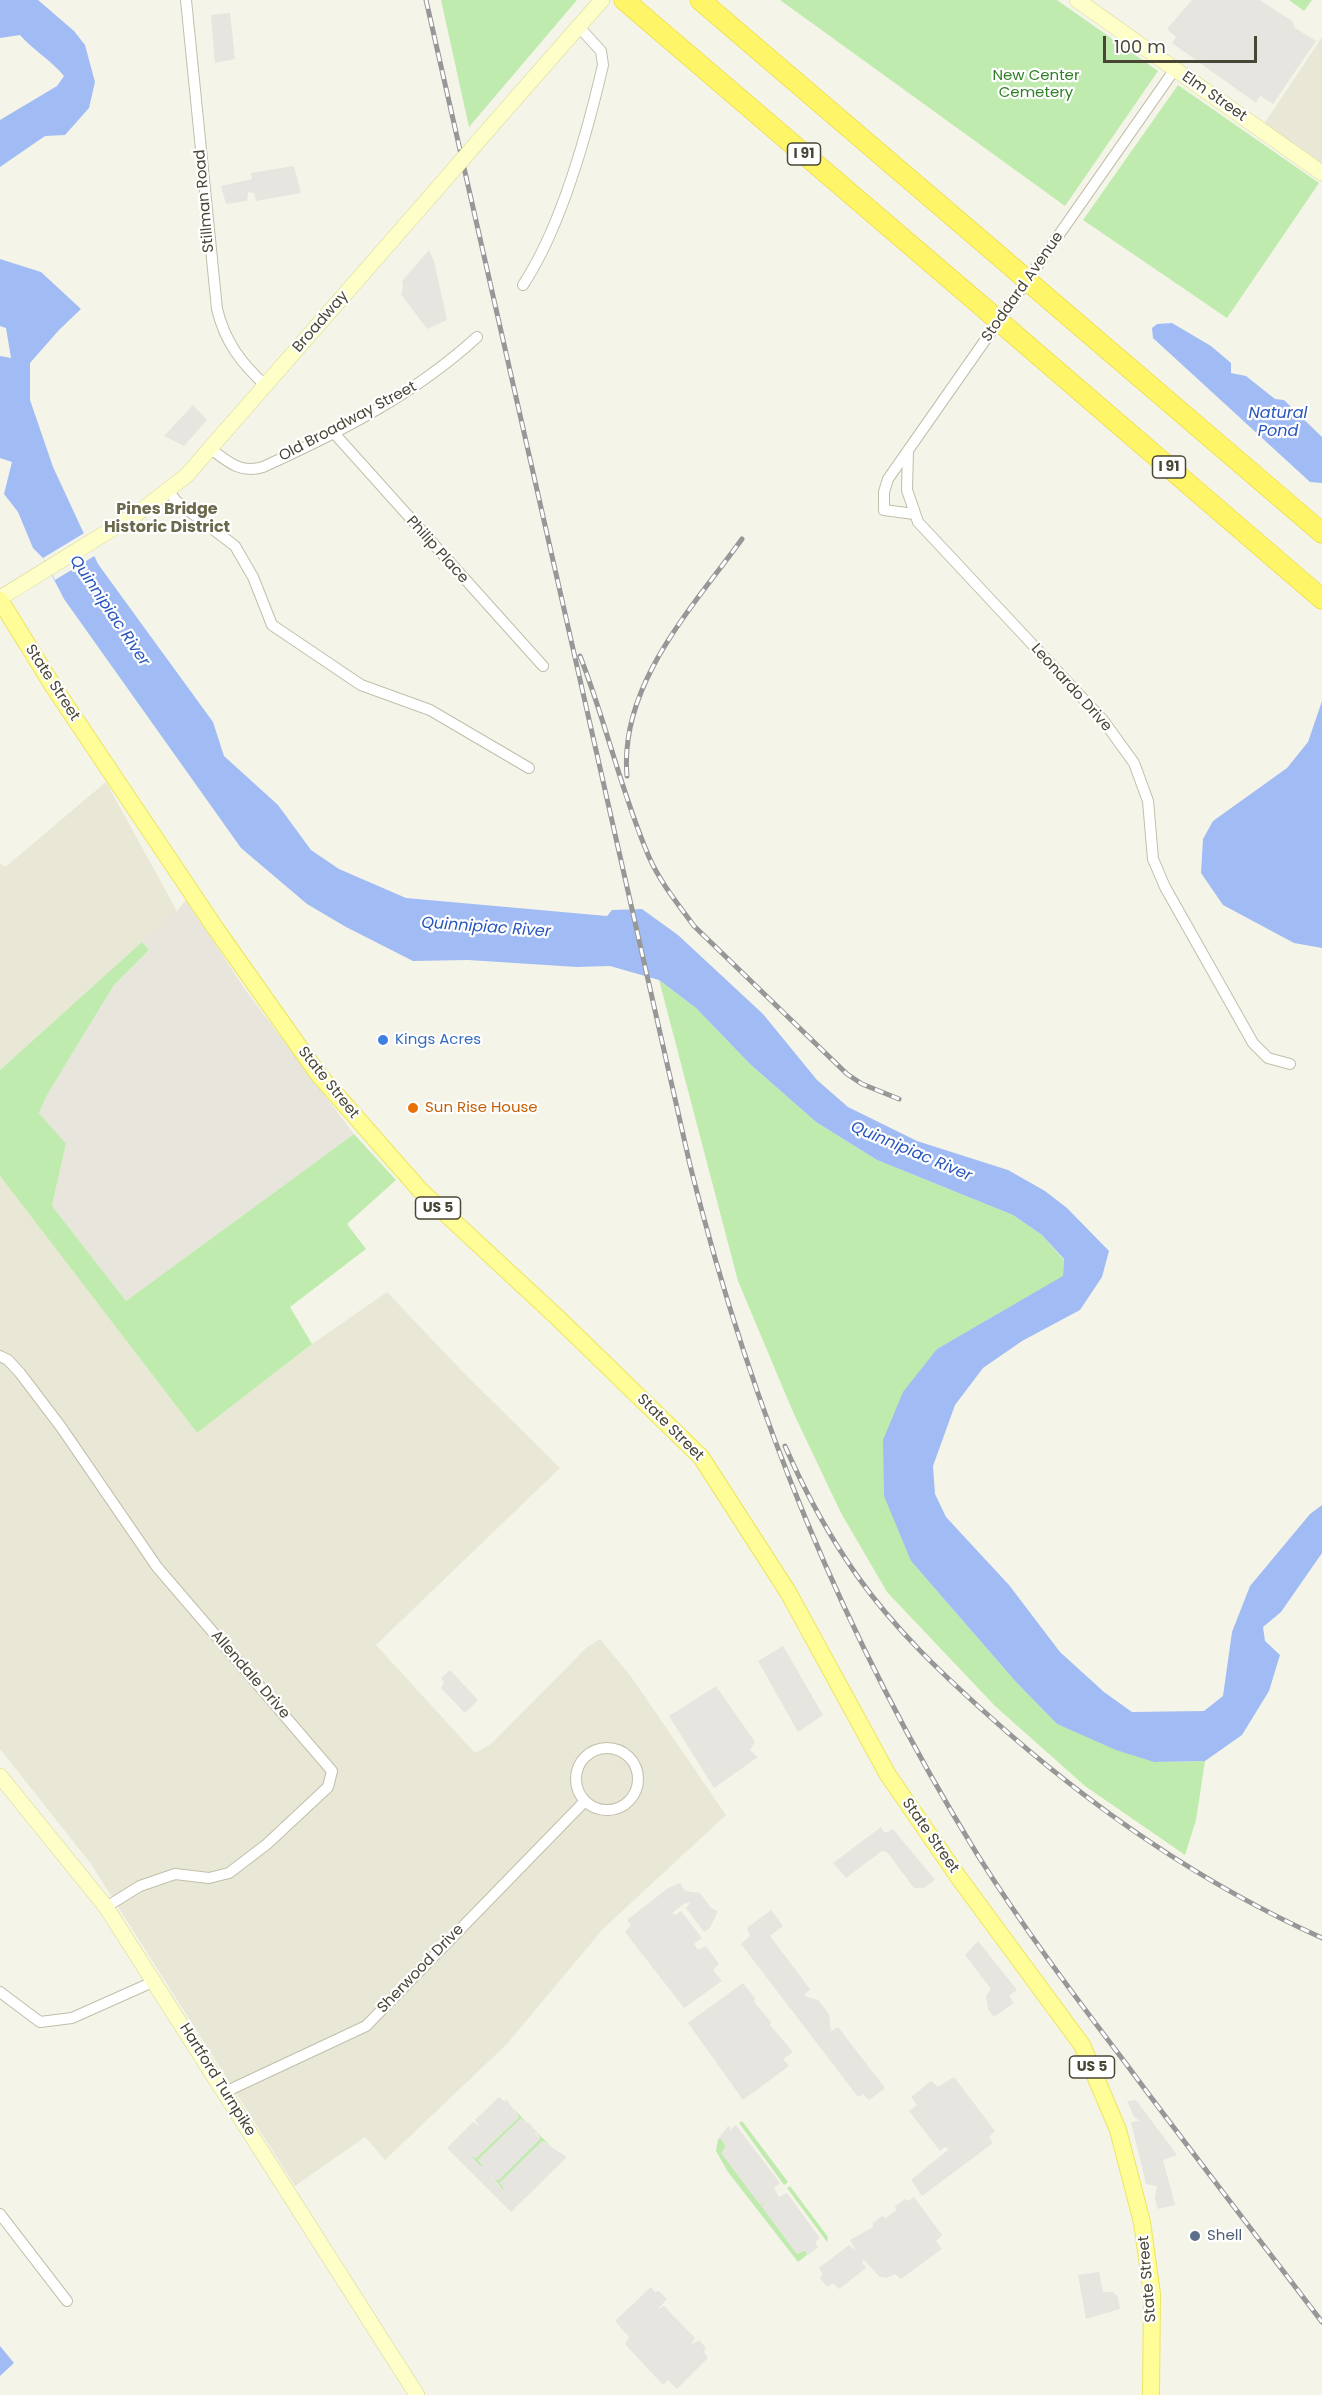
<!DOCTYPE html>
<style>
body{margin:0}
#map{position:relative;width:1322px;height:2395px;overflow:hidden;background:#f5f4e8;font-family:Poppins,sans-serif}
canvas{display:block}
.scale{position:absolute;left:1103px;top:36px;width:154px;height:27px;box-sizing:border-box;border:3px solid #494636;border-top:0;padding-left:8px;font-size:18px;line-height:21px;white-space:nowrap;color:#494636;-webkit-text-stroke:4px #fff;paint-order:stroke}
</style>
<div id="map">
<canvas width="1322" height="2395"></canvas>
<div class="scale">100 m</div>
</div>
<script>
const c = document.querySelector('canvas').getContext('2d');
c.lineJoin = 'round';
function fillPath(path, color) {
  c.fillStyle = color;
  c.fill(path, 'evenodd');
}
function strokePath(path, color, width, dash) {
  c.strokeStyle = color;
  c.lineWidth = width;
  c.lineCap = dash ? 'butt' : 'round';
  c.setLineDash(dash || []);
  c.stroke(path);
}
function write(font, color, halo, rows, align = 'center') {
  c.font = font + ' Poppins,sans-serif';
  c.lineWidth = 4.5;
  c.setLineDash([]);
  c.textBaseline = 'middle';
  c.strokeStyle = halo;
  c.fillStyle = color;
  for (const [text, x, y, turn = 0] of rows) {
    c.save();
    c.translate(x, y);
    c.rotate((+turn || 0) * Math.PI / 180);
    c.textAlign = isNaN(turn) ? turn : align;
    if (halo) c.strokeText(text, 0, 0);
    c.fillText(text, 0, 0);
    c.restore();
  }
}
const residential = new Path2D(`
 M 1322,37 L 1322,165 L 1264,124 Z
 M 106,782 L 177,911 L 0,1070 L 0,863 L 5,867 Z
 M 0,1176 L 197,1433 L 312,1344 L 387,1292 L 463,1372 L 560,1468 L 376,1645 L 475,1753 L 491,1744 L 586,1648 L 600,1639 L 632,1678 L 726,1815 L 603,1929 L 507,2044 L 385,2160 L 365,2137 L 295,2186 L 91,1864 L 0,1749 Z`);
const industrial = new Path2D(`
 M 186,900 L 246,991 L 354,1134 L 126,1301 L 52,1206 L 66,1145 L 39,1113 L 47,1095 L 114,985 L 149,950 L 142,942 L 177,911 Z`);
const green = new Path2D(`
 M 441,0 L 577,0 L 469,127 Z
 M 780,0 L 1057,0 L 1158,71 L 1065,206 Z
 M 1289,0 L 1312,0 L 1304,11 Z
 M 1178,85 L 1319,183 L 1227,318 L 1083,220 Z
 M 142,942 L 149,950 L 114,985 L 47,1095 L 39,1113 L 66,1144 L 52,1206 L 126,1301 L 354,1134 L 396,1180 L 347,1224 L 366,1249 L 290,1307 L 312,1344 L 197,1433 L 0,1176 L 0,1070 Z
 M 659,980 L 696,1008 L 750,1064 L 816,1122 L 877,1160 L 1013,1215 L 1042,1235 L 1064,1260 L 1063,1277 L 937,1349 L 911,1561 L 1016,1682 L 1057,1724 L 1154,1762 L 1205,1761 L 1196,1820 L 1185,1855 L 1085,1786 L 995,1706 L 887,1592 L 841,1513 L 793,1412 L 738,1281 Z
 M 514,2109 L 527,2123 L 521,2119 L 478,2160 L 483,2166 L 481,2167 L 469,2154 L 476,2158 L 519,2117 Z
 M 742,2121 L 788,2182 L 784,2185 L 739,2123 Z
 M 536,2132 L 550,2145 L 543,2141 L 500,2183 L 504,2188 L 503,2190 L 491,2175 L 497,2180 L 540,2138 Z
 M 718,2139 L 721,2139 L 726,2146 L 722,2152 L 761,2204 L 768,2200 L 762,2206 L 797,2254 L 805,2250 L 808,2254 L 798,2262 L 728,2172 L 716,2151 Z
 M 790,2186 L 828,2237 L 827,2242 L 787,2188 Z`);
const parking = new Path2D(`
 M 1192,0 L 1260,0 L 1292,21 L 1295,28 L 1316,41 L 1273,104 L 1260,96 L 1256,103 L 1172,43 L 1176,37 L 1167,29 Z
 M 230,13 L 235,59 L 215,63 L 211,15 Z
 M 294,166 L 301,193 L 256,201 L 254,193 L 248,192 L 247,201 L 226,204 L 221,186 L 252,179 L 251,173 Z
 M 429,250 L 434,261 L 447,320 L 427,329 L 401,294 L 403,287 L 402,281 Z
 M 193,405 L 207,420 L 184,446 L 164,436 Z
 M 783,1646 L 823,1715 L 798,1732 L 758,1661 Z
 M 450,1670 L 478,1700 L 465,1713 L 441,1688 L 444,1682 L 441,1678 Z
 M 716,1686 L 755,1742 L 750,1750 L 758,1757 L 714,1788 L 669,1716 Z
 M 881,1827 L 885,1833 L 893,1829 L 935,1880 L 924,1888 L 914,1888 L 887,1852 L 882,1851 L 846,1878 L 833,1863 Z
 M 680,1883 L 685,1891 L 700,1893 L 711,1908 L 718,1911 L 710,1928 L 704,1932 L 686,1908 L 691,1902 L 684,1904 L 672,1913 L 675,1915 L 681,1911 L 702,1938 L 694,1944 L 698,1950 L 706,1946 L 719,1964 L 713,1970 L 722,1981 L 684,2008 L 625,1932 L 631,1925 L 627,1920 L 668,1888 Z
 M 771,1910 L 783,1926 L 770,1936 L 810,1989 L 804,1996 L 818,2000 L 829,2014 L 831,2031 L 838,2027 L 885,2088 L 869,2100 L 863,2094 L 858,2097 L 741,1944 L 750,1936 L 747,1928 Z
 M 978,1941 L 1017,1990 L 1009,1996 L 1014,2003 L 994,2017 L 988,2009 L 986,1996 L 991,1989 L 965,1955 Z
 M 743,1983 L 755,1998 L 754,2002 L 771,2022 L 770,2025 L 793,2052 L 783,2059 L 789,2066 L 743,2100 L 688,2023 Z
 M 954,2077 L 995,2131 L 989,2137 L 993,2143 L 922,2196 L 911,2180 L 949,2149 L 945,2147 L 940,2151 L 909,2111 L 917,2105 L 911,2097 L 931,2081 L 938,2087 Z
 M 499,2097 L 505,2102 L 506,2099 L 519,2117 L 476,2158 L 469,2153 L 480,2166 L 483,2166 L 478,2160 L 521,2118 L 526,2123 L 528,2122 L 538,2133 L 535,2133 L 540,2139 L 498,2181 L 490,2175 L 502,2189 L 505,2188 L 499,2183 L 542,2141 L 567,2157 L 511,2212 L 447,2148 L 473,2122 L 480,2127 L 475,2120 Z
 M 1136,2100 L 1177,2155 L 1163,2160 L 1175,2205 L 1158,2209 L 1155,2199 L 1157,2186 L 1146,2184 L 1131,2122 L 1140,2121 L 1134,2117 L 1127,2101 Z
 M 729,2125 L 730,2130 L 736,2125 L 780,2183 L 774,2188 L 779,2197 L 787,2193 L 820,2238 L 815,2242 L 818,2247 L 808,2255 L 804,2250 L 797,2254 L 761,2206 L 768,2200 L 760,2205 L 721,2153 L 726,2146 L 721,2139 L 718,2139 Z
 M 914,2197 L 942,2235 L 936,2241 L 942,2249 L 901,2279 L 895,2274 L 887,2278 L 880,2277 L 864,2260 L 862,2262 L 866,2268 L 839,2289 L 833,2283 L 827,2287 L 820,2278 L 823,2274 L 819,2268 L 849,2245 L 856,2251 L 850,2240 L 873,2227 L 873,2223 L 882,2216 L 886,2218 L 896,2210 L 895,2206 L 905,2199 L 909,2201 Z
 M 1099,2272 L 1103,2292 L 1113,2292 L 1118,2297 L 1120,2309 L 1086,2319 L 1078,2275 Z
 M 651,2287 L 655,2292 L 659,2291 L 667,2299 L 657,2310 L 664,2306 L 695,2338 L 691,2345 L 699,2340 L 706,2348 L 704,2352 L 708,2358 L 677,2389 L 668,2380 L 663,2385 L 625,2344 L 629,2337 L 615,2321 Z`);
const water = new Path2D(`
 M 0,0 L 38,0 L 74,31 L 85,45 L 95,82 L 89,108 L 65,135 L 45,136 L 0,167 L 0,120 L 57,86 L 64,76 C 50,59 34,51 20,35 L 0,38 Z
 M 0,259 L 41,272 L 81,309 L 59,330 L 30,363 L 30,400 L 53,467 L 98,564 L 213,722 L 224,756 L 278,805 L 311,850 L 339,869 L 406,898 L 607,916 L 612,910 L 642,909 L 678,935 L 763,1014 L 817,1080 L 848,1107 L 917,1141 L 1008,1170 L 1045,1191 L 1067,1208 L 1109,1251 L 1102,1277 L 1080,1310 L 1022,1341 L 983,1368 L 955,1405 L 933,1466 L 935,1494 L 946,1517 L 1009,1585 L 1060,1652 L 1104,1692 L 1132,1712 L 1204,1711 L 1223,1696 L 1232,1632 L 1250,1586 L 1310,1514 L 1322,1505 L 1322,1553 L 1281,1612 L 1263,1627 L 1265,1641 L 1280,1655 L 1269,1691 L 1242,1735 L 1205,1761 L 1154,1762 L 1116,1750 L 1057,1724 L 1016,1682 L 911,1561 L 884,1496 L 883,1440 L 903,1392 L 937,1349 L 1063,1276 L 1064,1259 L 1042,1235 L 1013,1215 L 877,1160 L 816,1122 L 750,1064 L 696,1008 L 659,980 L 610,966 L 577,967 L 468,960 L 413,961 L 346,927 L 307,904 L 241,848 L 64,599 L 43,558 L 33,548 L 18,512 L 4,494 L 12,462 L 0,458 L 0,356 L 11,358 L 6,328 L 0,326 Z
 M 1172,323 L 1211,346 L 1231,363 L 1231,373 L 1246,376 L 1275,399 L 1284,400 L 1322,437 L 1322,483 L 1310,482 L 1153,338 L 1152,328 L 1157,324 Z
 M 1322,701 L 1322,948 L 1294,943 L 1223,905 L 1201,873 L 1203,839 L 1213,821 L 1287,768 L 1308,742 Z
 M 0,2346 L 14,2363 L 0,2376 Z`);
const pier = new Path2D(`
 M 86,532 L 96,555 L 55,580 L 43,558 Z`);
const street = new Path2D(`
 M 186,0 L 217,309 C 225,342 241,363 266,386
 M 523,285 C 562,226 587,134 603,65 L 601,51 L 579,27
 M 333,432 L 543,666
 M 211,449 C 228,462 241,474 263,467 C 340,432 415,394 477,337
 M 908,450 L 907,490 L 918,522 L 1103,720 L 1134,763 L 1148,801 L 1153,859 L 1165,887 L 1253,1043 L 1268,1058 L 1290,1064
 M 169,491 L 176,501 L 235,546 L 253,577 L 272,625 L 361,685 L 430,710 L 529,768
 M 914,514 L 884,510 L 884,492 L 888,479 L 1175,69
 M 0,1356 L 8,1360 L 20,1373 L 61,1427 L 157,1567 L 332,1771 L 328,1787 L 267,1844 L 229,1873 L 209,1878 L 175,1874 L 140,1886 L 106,1907
 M576 1779a31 31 0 1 1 62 0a31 31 0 1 1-62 0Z
 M 0,1992 L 40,2022 L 72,2018 L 155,1981
 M 225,2092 L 366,2026 L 585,1801
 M 0,2214 L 67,2301`);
const secondary = new Path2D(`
 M 1077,0 L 1322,173
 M 495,122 L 602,0
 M 0,598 L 138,513 L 186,476 L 429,198
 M 0,1776 L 106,1907 L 417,2395`);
const primary = new Path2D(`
 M 0,600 L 53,686 L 216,929 L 319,1075 L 420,1190 L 559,1319 L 701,1457 L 788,1592 L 888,1775 L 959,1878 L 1082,2045 L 1118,2130 L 1142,2222 L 1152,2294 L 1151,2395`);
const highway = new Path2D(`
 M 624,0 L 984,308
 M 700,0 L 1012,267
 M 1044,295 L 1322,533
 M 1015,335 L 1322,599`);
const rail = new Path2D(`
 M 426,0 L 690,1165 C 752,1413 843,1636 977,1854 C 1022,1926 1073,1994 1124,2061 C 1189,2149 1256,2235 1322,2322
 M 580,656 C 606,722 621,792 649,857 C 660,882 678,904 694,926 L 847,1074 L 862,1084 L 899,1099
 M 627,776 C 619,685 692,608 742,539
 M 785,1446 C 805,1492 829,1536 858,1577 C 894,1628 941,1673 988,1715 C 1089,1806 1198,1882 1322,1938`);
const secondaryBridge = new Path2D(`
 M 429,198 L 495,122`);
const highwayBridge = new Path2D(`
 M 1012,267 L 1044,295
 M 984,308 L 1015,335`);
const markers = [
 [383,1040,6,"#3f7fe0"],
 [413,1108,6,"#e8710a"],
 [1195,2236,6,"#5c6f8a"]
];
const shields = [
 [804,154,33],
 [1169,467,33],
 [438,1208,45],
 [1092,2067,45]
];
const shieldNames = [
 ["I 91",804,154],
 ["I 91",1169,467],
 ["US 5",438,1208],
 ["US 5",1092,2067]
];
const parkNames = [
 ["New Center",1036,76],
 ["Cemetery",1036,93]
];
const streetNames = [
 ["Elm Street",1214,97,35],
 ["Stillman Road",205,201,-95],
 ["Stoddard Avenue",1023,287,-55],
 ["Broadway",321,322,-49],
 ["Old Broadway Street",348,422,-28],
 ["Philip Place",437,550,48],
 ["State Street",52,683,57],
 ["Leonardo Drive",1071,688,48],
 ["State Street",328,1083,51],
 ["State Street",670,1428,45],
 ["Allendale Drive",250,1675,49],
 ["State Street",930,1836,55],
 ["Sherwood Drive",421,1969,-46],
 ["Hartford Turnpike",217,2080,58],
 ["State Street",1148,2279,-95]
];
const shopNames = [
 ["Kings Acres",395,1040]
];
const foodNames = [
 ["Sun Rise House",425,1108]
];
const serviceNames = [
 ["Shell",1207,2236]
];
const waterNames = [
 ["Natural",1278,414],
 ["Pond",1278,432],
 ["Quinnipiac River",109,611,56],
 ["Quinnipiac River",486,928,4],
 ["Quinnipiac River",911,1152,23]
];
const neighbourhoodNames = [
 ["Pines Bridge",167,510],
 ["Historic District",167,528]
];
fillPath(residential, '#e9e8d6');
fillPath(industrial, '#e7e5dc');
fillPath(green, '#c0ebae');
fillPath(parking, '#e6e5e0');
fillPath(water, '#a1bcf5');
fillPath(pier, '#f5f4e8');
strokePath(street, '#c1bfaa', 12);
strokePath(secondary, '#d4d493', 16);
strokePath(primary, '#ebe660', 18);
strokePath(highway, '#e7d430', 21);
strokePath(street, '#fff', 10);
strokePath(secondary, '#feffc8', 15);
strokePath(primary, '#fffd97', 16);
strokePath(highway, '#fff569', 20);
strokePath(rail, '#979797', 5);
strokePath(rail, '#fff', 3, [9]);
strokePath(secondaryBridge, '#d4d493', 16, []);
strokePath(highwayBridge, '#e7d430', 21, []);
strokePath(secondaryBridge, '#feffc8', 15);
strokePath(highwayBridge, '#fff569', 20);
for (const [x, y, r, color] of markers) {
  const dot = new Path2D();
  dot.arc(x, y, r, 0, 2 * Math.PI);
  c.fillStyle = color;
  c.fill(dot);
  strokePath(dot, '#fff', 2);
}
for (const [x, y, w] of shields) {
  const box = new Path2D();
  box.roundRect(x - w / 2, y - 11, w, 22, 4.5);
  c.fillStyle = '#fff';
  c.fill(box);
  strokePath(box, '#494636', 1.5);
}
write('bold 14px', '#494636', null, shieldNames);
write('15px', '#2f7f25', '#fff', parkNames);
write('15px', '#494636', '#fff', streetNames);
write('15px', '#366cbe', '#fff', shopNames, 'left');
write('15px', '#c56008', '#fff', foodNames, 'left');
write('15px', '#4e5e75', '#fff', serviceNames, 'left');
write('italic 16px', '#2856bc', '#fff', waterNames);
write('bold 16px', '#6c684c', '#fff', neighbourhoodNames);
</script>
